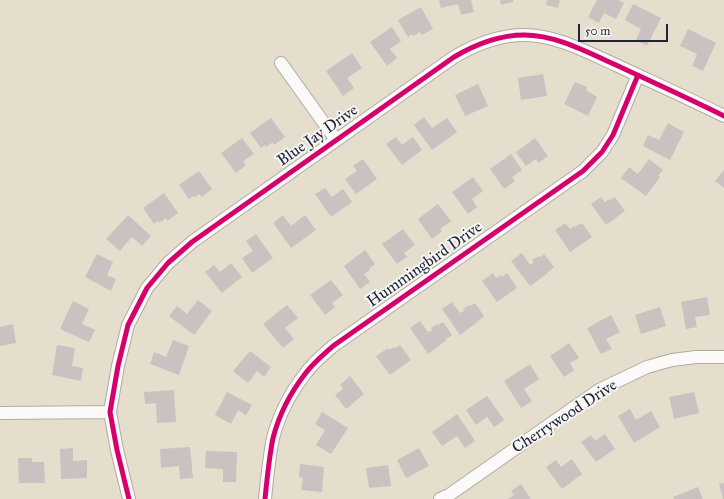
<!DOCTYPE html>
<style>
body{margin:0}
#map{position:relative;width:724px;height:499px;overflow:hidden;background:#e5decd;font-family:"IM FELL Great Primer",serif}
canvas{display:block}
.scale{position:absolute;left:578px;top:24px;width:90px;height:18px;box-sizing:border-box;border:2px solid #22223b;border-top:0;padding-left:5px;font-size:12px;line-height:14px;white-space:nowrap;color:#22223b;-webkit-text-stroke:3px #f6f6f2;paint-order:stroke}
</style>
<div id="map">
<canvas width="724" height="499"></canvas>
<div class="scale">50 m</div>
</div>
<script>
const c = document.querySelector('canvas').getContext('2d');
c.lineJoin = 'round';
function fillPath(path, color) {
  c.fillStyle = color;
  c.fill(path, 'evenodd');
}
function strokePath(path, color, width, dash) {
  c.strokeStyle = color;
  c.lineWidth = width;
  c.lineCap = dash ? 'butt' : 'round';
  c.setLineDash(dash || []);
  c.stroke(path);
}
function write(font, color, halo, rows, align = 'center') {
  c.font = font + ' "IM FELL Great Primer",serif';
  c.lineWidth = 4;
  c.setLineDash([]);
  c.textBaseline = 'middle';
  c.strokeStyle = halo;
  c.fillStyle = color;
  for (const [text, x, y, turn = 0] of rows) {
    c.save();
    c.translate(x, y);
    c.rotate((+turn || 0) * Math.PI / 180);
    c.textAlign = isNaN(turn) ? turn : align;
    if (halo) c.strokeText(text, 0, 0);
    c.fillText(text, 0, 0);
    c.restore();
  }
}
const building = new Path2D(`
 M 439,0 L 471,0 L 474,12 L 461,15 L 458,4 L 441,8 Z
 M 500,0 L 513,0 L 513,2 L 501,5 Z
 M 547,0 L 560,0 L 558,8 L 546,5 Z
 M 597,0 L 618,0 L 624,3 L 616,19 L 604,13 L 599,23 L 588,17 Z
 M 633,4 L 661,18 L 647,46 L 636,40 L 641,29 L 625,20 Z
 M 421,7 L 433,29 L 422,35 L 420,32 L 413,36 L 412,34 L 408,37 L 398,20 Z
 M 392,27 L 401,41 L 390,49 L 397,58 L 387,66 L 370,42 Z
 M 688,29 L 716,43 L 703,71 L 692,66 L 697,54 L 680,46 Z
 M 352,53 L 362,68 L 347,78 L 354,88 L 343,96 L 326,71 Z
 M 543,74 L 547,96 L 521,100 L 518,78 Z
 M 575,82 L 587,87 L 586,90 L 597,97 L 588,116 L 564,104 Z
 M 478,84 L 488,106 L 465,116 L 455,95 Z
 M 424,117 L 432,128 L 447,118 L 457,132 L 432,150 L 414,125 Z
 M 271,118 L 285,137 L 274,145 L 273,142 L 266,147 L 265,145 L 261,148 L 250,133 Z
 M 668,123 L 684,132 L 670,160 L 643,146 L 648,135 L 659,140 Z
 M 396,137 L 402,145 L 413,137 L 422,150 L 402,165 L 386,144 Z
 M 242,138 L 254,154 L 243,161 L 246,165 L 236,173 L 221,153 Z
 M 535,138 L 548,156 L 538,163 L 536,159 L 526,166 L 516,152 Z
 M 511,154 L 522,170 L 512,177 L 515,181 L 504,189 L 490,169 Z
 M 363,159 L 377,179 L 356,194 L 345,179 L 357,171 L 353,166 Z
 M 649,159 L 663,170 L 658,176 L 660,177 L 646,196 L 621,178 L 629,167 L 638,174 Z
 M 724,170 L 724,188 L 715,181 Z
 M 199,171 L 212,189 L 202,197 L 199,194 L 195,197 L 193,196 L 189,199 L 179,185 Z
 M 473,177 L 483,191 L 472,199 L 477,207 L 468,214 L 452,192 Z
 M 325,188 L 332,197 L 343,189 L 352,202 L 331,217 L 315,194 Z
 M 164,193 L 178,213 L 167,221 L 166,218 L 159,223 L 157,221 L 154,224 L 143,208 Z
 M 601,197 L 605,202 L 609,199 L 610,200 L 615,197 L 625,211 L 606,225 L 591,204 Z
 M 438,204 L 451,221 L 440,229 L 442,231 L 432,239 L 418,219 Z
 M 128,215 L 151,236 L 142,246 L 132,237 L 120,251 L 106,239 Z
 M 283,215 L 291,226 L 305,215 L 316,230 L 291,248 L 273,223 Z
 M 565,223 L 570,229 L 574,226 L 575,227 L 582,223 L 592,237 L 570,252 L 555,230 Z
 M 403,229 L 415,245 L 404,253 L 407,257 L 397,264 L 382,244 Z
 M 256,234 L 273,258 L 252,273 L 242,258 L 253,251 L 246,241 Z
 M 365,250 L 375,264 L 369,269 L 370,270 L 364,274 L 370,282 L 360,289 L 344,266 Z
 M 522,253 L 530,265 L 534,262 L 532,260 L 539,256 L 540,258 L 544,254 L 554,267 L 548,272 L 548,273 L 530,286 L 511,261 Z
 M 97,254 L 113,262 L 107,275 L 116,279 L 111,291 L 85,277 Z
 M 231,263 L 242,277 L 222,293 L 205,272 L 214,265 L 220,272 Z
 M 493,273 L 496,278 L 501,275 L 502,277 L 507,273 L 517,288 L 497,302 L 482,281 Z
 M 331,280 L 343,295 L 332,303 L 335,307 L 325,315 L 310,295 Z
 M 707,297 L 710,315 L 695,317 L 697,327 L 686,329 L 681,302 Z
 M 198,300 L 212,311 L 194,335 L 169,316 L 177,306 L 187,314 Z
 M 73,301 L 89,309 L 82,324 L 95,330 L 89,342 L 60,329 Z
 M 452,302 L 460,313 L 464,311 L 463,309 L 469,305 L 470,306 L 475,303 L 484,316 L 478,321 L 479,321 L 460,335 L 442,309 Z
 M 287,305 L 298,318 L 285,328 L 294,339 L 283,348 L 263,324 Z
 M 660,307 L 666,326 L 641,334 L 635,315 Z
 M 611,315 L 620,332 L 606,339 L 612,349 L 601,354 L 587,328 Z
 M 420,321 L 428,332 L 432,330 L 431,328 L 437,324 L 438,325 L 443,322 L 452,335 L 446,339 L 447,340 L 428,354 L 410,328 Z
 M 13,324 L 16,343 L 0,346 L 0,327 Z
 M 173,340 L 189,346 L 179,375 L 150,364 L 154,352 L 166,357 Z
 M 569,343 L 579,358 L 570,363 L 574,370 L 564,377 L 550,356 Z
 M 57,345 L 75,348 L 72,366 L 83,368 L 81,381 L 52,375 Z
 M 400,345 L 411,360 L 390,375 L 376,356 L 388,348 L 389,350 L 394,347 L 395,348 Z
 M 250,351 L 271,367 L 264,377 L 257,371 L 248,383 L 233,371 Z
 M 530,364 L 539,379 L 524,389 L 532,401 L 521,408 L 504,381 Z
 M 350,376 L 364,394 L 346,409 L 335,395 L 343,389 L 340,385 Z
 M 174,390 L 176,422 L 157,423 L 156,403 L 145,404 L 144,392 Z
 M 227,392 L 252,405 L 246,415 L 238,410 L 231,424 L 215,415 Z
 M 694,392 L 699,413 L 674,419 L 669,397 Z
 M 487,396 L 504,420 L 494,427 L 487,417 L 476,425 L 466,410 Z
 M 630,409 L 636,420 L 651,411 L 660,427 L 634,443 L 618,416 Z
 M 322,412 L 348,428 L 331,454 L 316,445 L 325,430 L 315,424 Z
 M 457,414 L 475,441 L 465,448 L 457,436 L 442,446 L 432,432 Z
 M 605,434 L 615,449 L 596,462 L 581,442 L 591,435 L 595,441 Z
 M 190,447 L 193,478 L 180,479 L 179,466 L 161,468 L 160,449 Z
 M 73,448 L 73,461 L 87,460 L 87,478 L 61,479 L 60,449 Z
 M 419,448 L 429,466 L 406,478 L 397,460 Z
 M 206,451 L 237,452 L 236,482 L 223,482 L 223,469 L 205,468 Z
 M 18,458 L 32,458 L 32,462 L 44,462 L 45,483 L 19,483 Z
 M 572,459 L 582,474 L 562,489 L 546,467 L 556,460 L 561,467 Z
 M 300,464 L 324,467 L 322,492 L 301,490 L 303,478 L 299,477 Z
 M 388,465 L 391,486 L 369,488 L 366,468 Z
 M 724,483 L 724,499 L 723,499 L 719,484 Z
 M 521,484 L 531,499 L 508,499 L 514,495 L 511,491 Z
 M 698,487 L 703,499 L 674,499 L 673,497 Z`);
const minor = new Path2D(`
 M 281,63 L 336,140
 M 0,413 L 110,412
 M 129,499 L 117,450 L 110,412 L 118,366 L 128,325 L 147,288 L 168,263 L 192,242 L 454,57 C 476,44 499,35 524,35 C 556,35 587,52 616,65 C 652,82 688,98 724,116
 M 265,499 C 267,479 269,458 273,438 C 279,415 291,392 305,374 C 313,363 323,355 333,346 L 583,171 L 602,152 L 613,135 L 638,75
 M 440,499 L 449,495 L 599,390 L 647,367 L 672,360 L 696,357 L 724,357`);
const cycleway = new Path2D(`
 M 129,499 L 117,450 L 110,412 L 118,366 L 128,325 L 147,288 L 168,263 L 192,242 L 454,57 C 476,44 499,35 524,35 C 556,35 587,52 616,65 C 652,82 688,98 724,116
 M 265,499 C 267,479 269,458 273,438 C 279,415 291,392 305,374 C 313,363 323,355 333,346 L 583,171 L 602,152 L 613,135 L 638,75`);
const streetNames = [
 ["Blue Jay Drive",318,136,-35],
 ["Hummingbird Drive",425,265,-35],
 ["Cherrywood Drive",565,417,-33]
];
fillPath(building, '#cac1c1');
strokePath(minor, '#b0aca4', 14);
strokePath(minor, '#fbfaf8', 12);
strokePath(cycleway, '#d6006c', 5);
write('16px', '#22223b', '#f6f6f2', streetNames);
</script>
